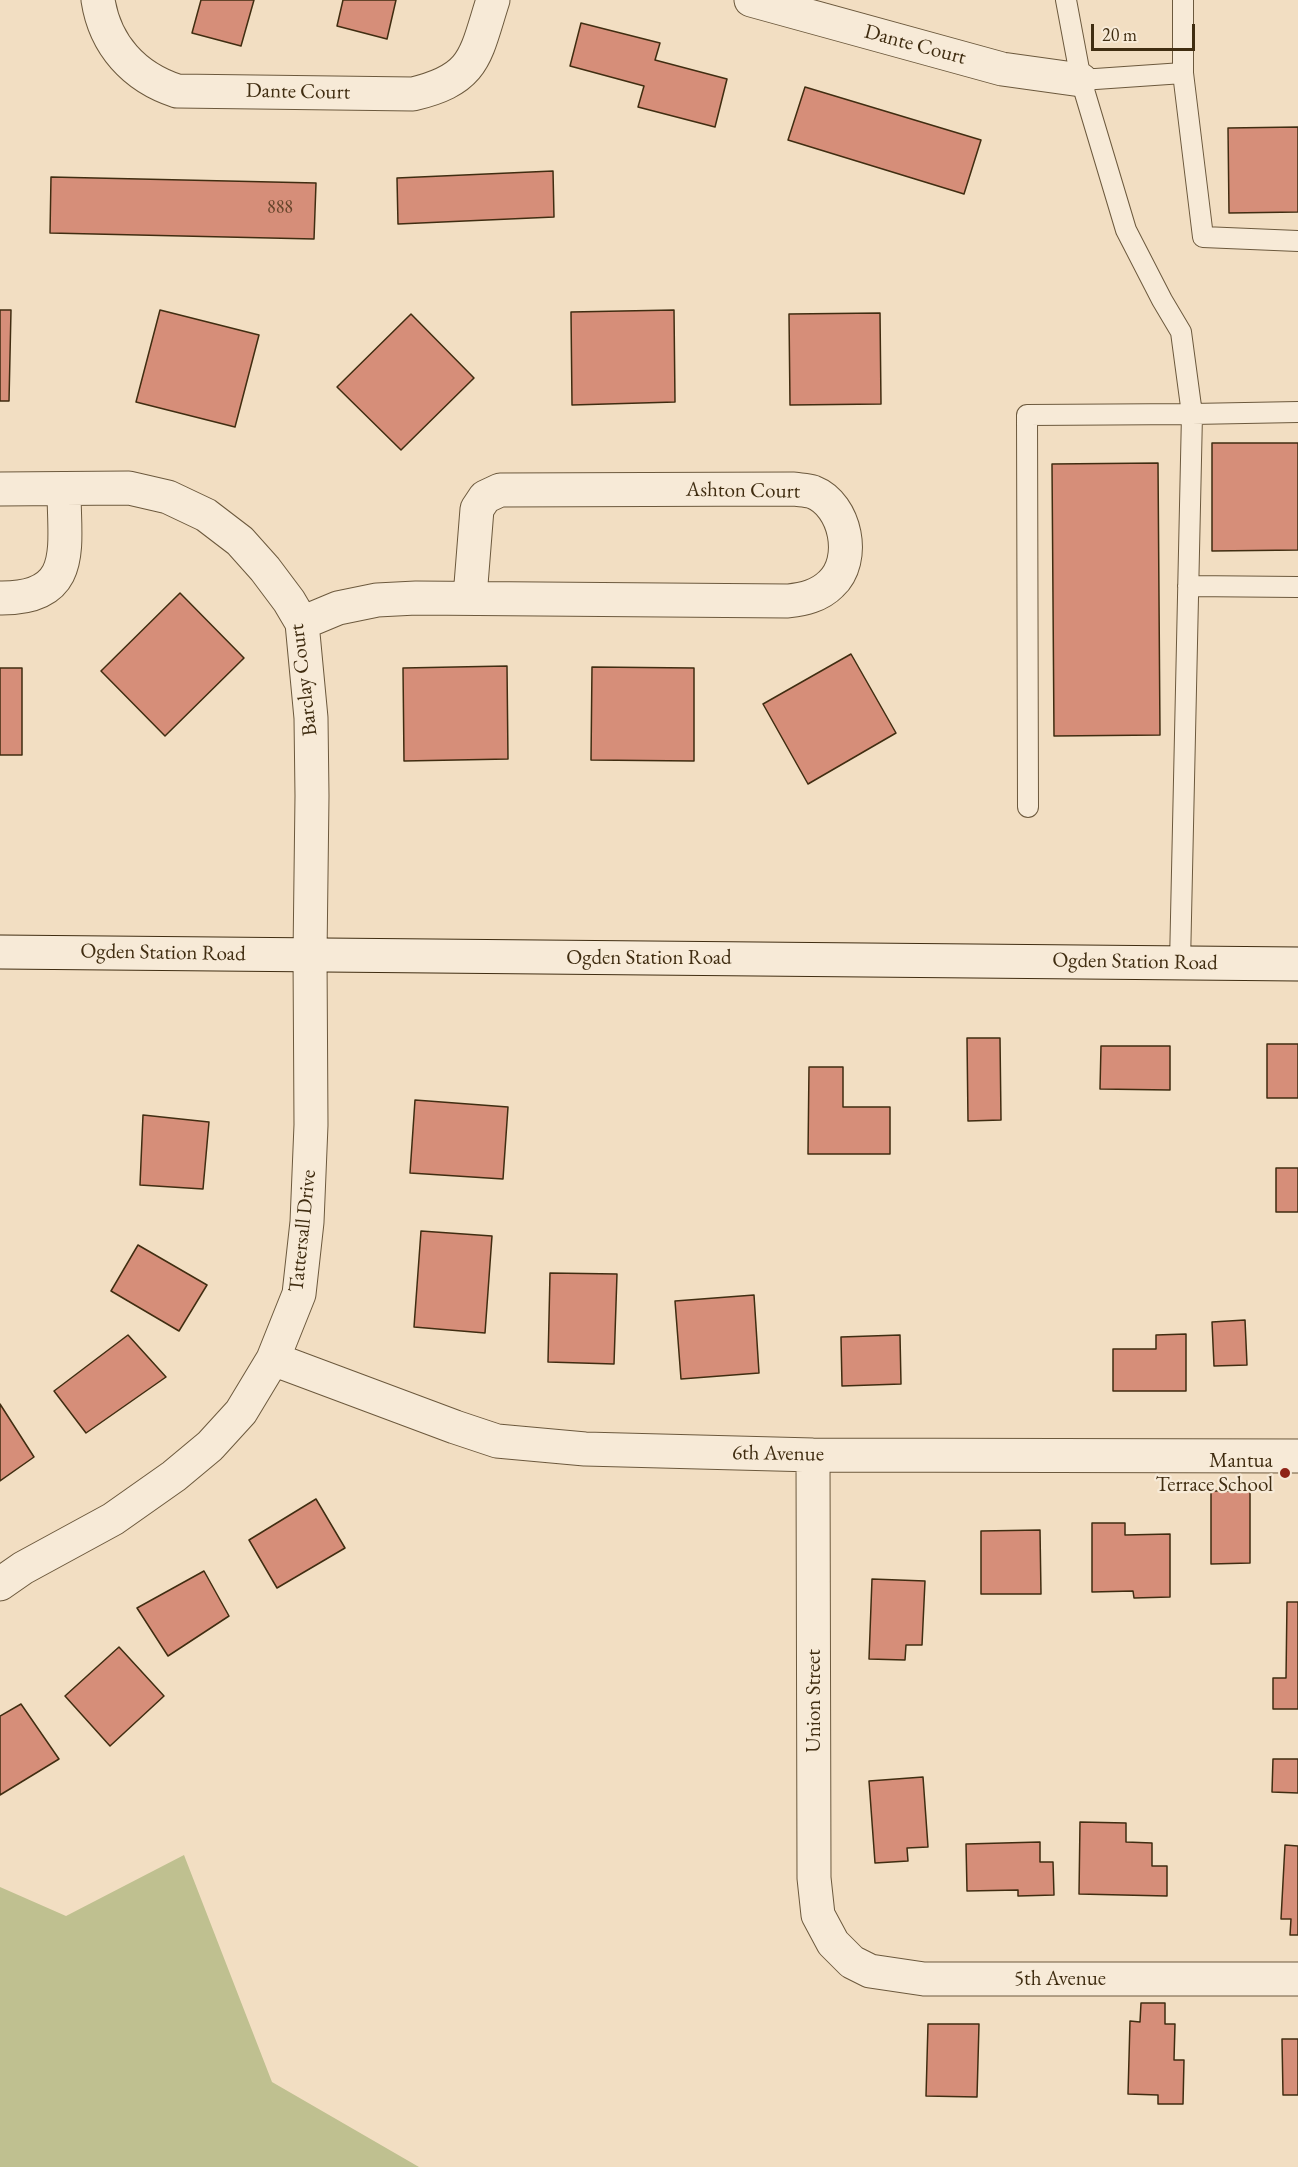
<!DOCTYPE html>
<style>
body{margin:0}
#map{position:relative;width:1298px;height:2167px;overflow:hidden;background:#f2dec2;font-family:"EB Garamond",serif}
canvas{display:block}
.scale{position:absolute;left:1091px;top:24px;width:104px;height:27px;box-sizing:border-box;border:3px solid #402d11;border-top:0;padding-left:8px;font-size:18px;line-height:21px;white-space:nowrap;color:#402d11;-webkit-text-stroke:4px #f7ead7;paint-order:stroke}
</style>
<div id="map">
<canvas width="1298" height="2167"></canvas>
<div class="scale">20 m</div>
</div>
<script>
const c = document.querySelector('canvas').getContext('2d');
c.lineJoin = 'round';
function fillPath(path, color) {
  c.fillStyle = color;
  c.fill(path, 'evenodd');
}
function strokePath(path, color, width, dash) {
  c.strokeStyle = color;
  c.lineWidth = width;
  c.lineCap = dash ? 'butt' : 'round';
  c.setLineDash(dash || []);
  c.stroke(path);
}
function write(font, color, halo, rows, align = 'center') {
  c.font = font + ' "EB Garamond",serif';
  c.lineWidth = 4.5;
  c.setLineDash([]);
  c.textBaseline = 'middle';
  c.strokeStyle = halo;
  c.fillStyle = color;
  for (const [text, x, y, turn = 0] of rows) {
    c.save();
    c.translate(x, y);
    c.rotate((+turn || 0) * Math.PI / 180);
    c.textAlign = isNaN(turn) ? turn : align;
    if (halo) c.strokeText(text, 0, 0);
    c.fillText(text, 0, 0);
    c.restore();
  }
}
const green = new Path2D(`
 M 184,1855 L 272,2082 L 419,2167 L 0,2167 L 0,1887 L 66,1916 Z`);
const building = new Path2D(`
 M 201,0 L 254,0 L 241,46 L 192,33 Z
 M 343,0 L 396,0 L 387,39 L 337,26 Z
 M 581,23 L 660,43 L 655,60 L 727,79 L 715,127 L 638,107 L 644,86 L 570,66 Z
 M 805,87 L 981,140 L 964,194 L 788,140 Z
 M 1298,127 L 1298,212 L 1229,213 L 1228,128 Z
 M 553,171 L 554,217 L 398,224 L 397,178 Z
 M 51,177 L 316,183 L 314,239 L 50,233 Z
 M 0,310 L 11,310 L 9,401 L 0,401 Z
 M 160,310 L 259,335 L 235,427 L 136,402 Z
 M 674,310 L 675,402 L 572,405 L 571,312 Z
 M 880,313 L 881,404 L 790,405 L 789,314 Z
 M 411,314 L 474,378 L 401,450 L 337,387 Z
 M 1212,443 L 1298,443 L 1298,550 L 1212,551 Z
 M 1158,463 L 1160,735 L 1054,736 L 1052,464 Z
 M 180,593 L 244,658 L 165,736 L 101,671 Z
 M 851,654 L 896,733 L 808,784 L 763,704 Z
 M 507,666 L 508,759 L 404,761 L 403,668 Z
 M 592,667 L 694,668 L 694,761 L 591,760 Z
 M 0,668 L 22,668 L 22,755 L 0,755 Z
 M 967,1038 L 1000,1038 L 1001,1120 L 968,1121 Z
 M 1267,1044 L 1298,1044 L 1298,1098 L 1267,1098 Z
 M 1101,1046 L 1170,1046 L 1170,1090 L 1100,1089 Z
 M 809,1067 L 843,1067 L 843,1107 L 890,1107 L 890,1154 L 808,1154 Z
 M 415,1100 L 508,1107 L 503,1179 L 410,1173 Z
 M 143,1115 L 209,1122 L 203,1189 L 140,1185 Z
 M 1276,1168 L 1298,1168 L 1298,1212 L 1276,1212 Z
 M 421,1231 L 492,1236 L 485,1333 L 414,1327 Z
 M 138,1245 L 207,1285 L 179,1331 L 111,1291 Z
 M 550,1273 L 617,1274 L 614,1364 L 548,1362 Z
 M 754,1295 L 759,1373 L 681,1379 L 675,1301 Z
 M 1245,1320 L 1247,1365 L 1214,1366 L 1212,1322 Z
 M 1186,1334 L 1186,1391 L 1113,1391 L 1113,1349 L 1156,1349 L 1156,1335 Z
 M 128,1335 L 166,1377 L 86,1433 L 54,1391 Z
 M 900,1335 L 901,1384 L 842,1386 L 841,1337 Z
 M 0,1404 L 34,1457 L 0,1481 Z
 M 1211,1491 L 1250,1491 L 1250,1563 L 1211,1564 Z
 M 316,1499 L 345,1548 L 277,1588 L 249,1540 Z
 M 1092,1523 L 1125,1523 L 1125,1535 L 1170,1534 L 1170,1597 L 1134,1598 L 1133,1591 L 1092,1592 Z
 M 1040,1530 L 1041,1594 L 981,1594 L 981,1531 Z
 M 204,1571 L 229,1616 L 168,1656 L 137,1608 Z
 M 872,1579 L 925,1581 L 922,1645 L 906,1645 L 905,1660 L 869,1659 Z
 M 1287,1602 L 1298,1602 L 1298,1709 L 1273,1709 L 1273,1678 L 1286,1678 Z
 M 119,1647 L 164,1696 L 110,1746 L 65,1696 Z
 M 21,1704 L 59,1759 L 0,1795 L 0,1716 Z
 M 1273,1759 L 1298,1759 L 1298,1793 L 1272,1792 Z
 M 923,1777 L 928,1847 L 907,1848 L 908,1861 L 875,1863 L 869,1781 Z
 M 1080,1822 L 1126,1823 L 1126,1842 L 1152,1843 L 1152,1866 L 1167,1866 L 1167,1896 L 1079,1894 Z
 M 1040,1842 L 1040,1862 L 1053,1862 L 1054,1895 L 1018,1896 L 1018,1890 L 967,1891 L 966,1844 Z
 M 1285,1845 L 1298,1846 L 1298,1935 L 1290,1935 L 1291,1919 L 1281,1919 Z
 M 1141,2003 L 1165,2003 L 1165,2024 L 1175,2024 L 1174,2060 L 1184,2060 L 1183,2104 L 1158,2104 L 1158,2095 L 1128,2094 L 1130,2021 L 1140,2022 Z
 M 928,2024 L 979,2024 L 977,2097 L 926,2096 Z
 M 1282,2039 L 1298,2039 L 1298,2095 L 1283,2095 Z`);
const lane = new Path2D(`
 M 1066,0 L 1081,80 L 1126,230 L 1162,300 L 1181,332 L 1192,414 L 1298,412
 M 1183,0 L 1183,73 L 1203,237 L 1298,241
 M 1081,80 L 1183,73
 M 1188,586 L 1298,587
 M 1028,807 L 1027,415 L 1192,414 L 1180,963`);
const street = new Path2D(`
 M 98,0 C 105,45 134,77 177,91 L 413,94 C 476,79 475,56 493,0
 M 751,0 L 1002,69 L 1081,80
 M 0,489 L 129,488 L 168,497 L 206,515 L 240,541 L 265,569 L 289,601 L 302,623 L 311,718 L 312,796 L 310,955 L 311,1125 L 307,1222 L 299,1294 L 273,1359 L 241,1412 L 210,1446 L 174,1476 L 113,1519 L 23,1568 L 0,1584
 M 0,598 C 78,599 64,547 64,490
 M 302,623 L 338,608 L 377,600 L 416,598 L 788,601 C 804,599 819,596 831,584 C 857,560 846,505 813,492 C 807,490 800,490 794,489 L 500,490 L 485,497 L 477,509 L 470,597
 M 273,1359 L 455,1427 L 497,1441 L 585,1449 L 813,1455 L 1298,1456
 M 813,1455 L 814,1878 L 818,1915 L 833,1943 L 852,1962 L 870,1971 L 924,1979 L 1298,1979`);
const secondary = new Path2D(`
 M 0,952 L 1298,964`);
const markers = [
 [1285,1473,6,"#8f2418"]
];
const numberNames = [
 ["888",280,208]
];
const streetNames = [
 ["Dante Court",915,45,15],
 ["Dante Court",298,92,1],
 ["Ashton Court",743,491,1],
 ["Barclay Court",304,680,-97],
 ["Ogden Station Road",163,953,1],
 ["Ogden Station Road",649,958],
 ["Ogden Station Road",1135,962,1],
 ["Tattersall Drive",303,1231,-84],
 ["6th Avenue",778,1454,1],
 ["Union Street",814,1701,-90],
 ["5th Avenue",1060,1979]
];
const poiNames = [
 ["Mantua",1273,1461],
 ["Terrace School",1273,1485]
];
fillPath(green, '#bfc090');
fillPath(building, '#d68e79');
strokePath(building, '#402d11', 1.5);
strokePath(lane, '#6c593d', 22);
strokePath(street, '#6c593d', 35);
strokePath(secondary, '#402d11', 35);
strokePath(lane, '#f7ead7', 20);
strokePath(street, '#f7ead7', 33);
strokePath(secondary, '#f7ead7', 33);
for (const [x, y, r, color] of markers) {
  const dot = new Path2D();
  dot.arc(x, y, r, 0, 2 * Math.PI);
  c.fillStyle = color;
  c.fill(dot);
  strokePath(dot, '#f7ead7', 2);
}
write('18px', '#66452b', null, numberNames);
write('21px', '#402d11', '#f7ead7', streetNames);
write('21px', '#402d11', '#f7ead7', poiNames, 'right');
</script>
